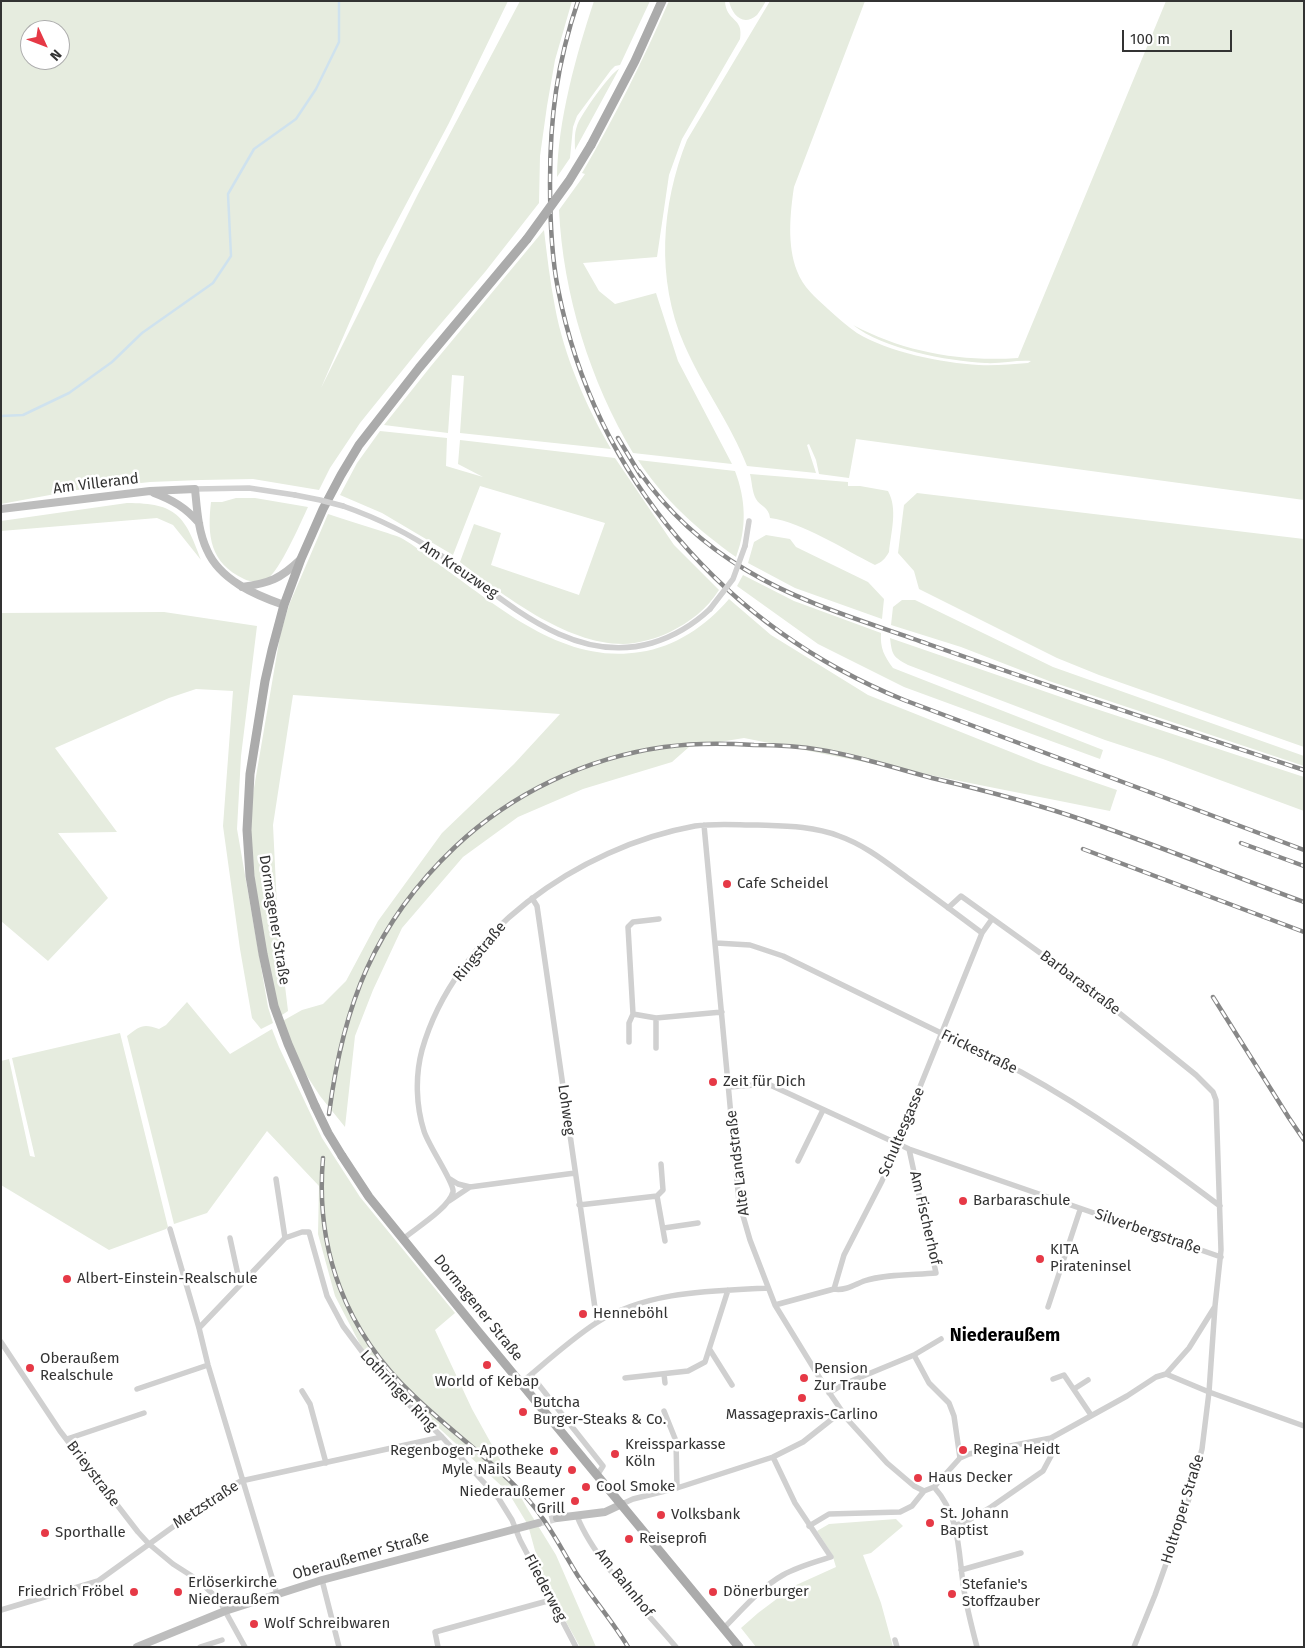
<!DOCTYPE html>
<meta charset="utf-8">
<style>
body{margin:0}
#map{position:relative;width:1305px;height:1648px;overflow:hidden;background:#fff;font-family:"Fira Sans",sans-serif}
canvas{display:block}
.frame{position:absolute;inset:0;border:2px solid #333;pointer-events:none}
.north{position:absolute;left:20px;top:20px;width:50px;height:50px;box-sizing:border-box;background:#fff;border:1px solid #adadad;border-radius:50%;rotate:133deg;font-size:14px;font-weight:700;line-height:20px;text-align:center;color:#333}
.north::after{content:'';display:block;margin:auto;width:18px;height:22px;background:#e63946;clip-path:polygon(50% 0,100% 100%,50% 72%,0 100%)}
.scale{position:absolute;left:1122px;top:30px;width:110px;height:22px;box-sizing:border-box;border:2px solid #333;border-top:0;padding-left:6px;font-size:15px;line-height:18px;white-space:nowrap;color:#333;-webkit-text-stroke:4px #fff;paint-order:stroke}
</style>
<div id="map">
<canvas width="1305" height="1648"></canvas>
<div class="frame"></div>
<div class="north">N</div>
<div class="scale">100 m</div>
</div>
<script>
const c = document.querySelector('canvas').getContext('2d');
c.lineJoin = 'round';
function fillPath(path, color) {
  c.fillStyle = color;
  c.fill(path, 'evenodd');
}
function strokePath(path, color, width, dash) {
  c.strokeStyle = color;
  c.lineWidth = width;
  c.lineCap = dash ? 'butt' : 'round';
  c.setLineDash(dash || []);
  c.stroke(path);
}
function write(font, color, halo, rows, align = 'center') {
  c.font = font + ' "Fira Sans",sans-serif';
  c.lineWidth = 5;
  c.setLineDash([]);
  c.textBaseline = 'middle';
  c.strokeStyle = halo;
  c.fillStyle = color;
  for (const [text, x, y, turn = 0] of rows) {
    c.save();
    c.translate(x, y);
    c.rotate((+turn || 0) * Math.PI / 180);
    c.textAlign = isNaN(turn) ? turn : align;
    if (halo) c.strokeText(text, 0, 0);
    c.fillText(text, 0, 0);
    c.restore();
  }
}
const green = new Path2D(`
 M 1,1 L 508,1 L 449,123 L 377,259 L 321,388 L 418,194 L 520,1 L 572,1 L 555,60 L 547,106 L 540,156 L 539,203 L 485,272 L 426,341 L 360,423 L 330,468 L 319,490 L 253,479 L 201,480 L 150,482 L 77,490 L 1,504 ZM 30,30 L 60,30 L 60,60 L 30,60 Z
 M 594,1 L 650,1 L 620,65 L 615,66 L 611,70 L 577,116 L 573,127 L 570,158 L 557,177 C 558,120 576,55 594,1 Z
 M 669,1 L 725,1 C 726,22 744,17 740,39 L 682,139 L 669,175 L 657,257 L 583,263 L 599,291 L 615,304 L 656,293 L 678,361 L 732,464 L 633,453 C 590,381 563,294 559,210 L 585,174 L 582,173 C 615,117 643,60 669,1 Z
 M 729,1 L 766,1 C 763,6 760,11 757,15 C 743,27 732,15 729,1 Z
 M 770,1 L 865,1 L 794,187 C 790,214 787,245 797,271 C 803,287 815,297 828,309 C 837,317 847,326 857,333 C 888,352 942,363 979,365 C 995,366 1012,364 1028,363 L 1031,361 C 1016,360 1000,364 985,363 C 947,361 883,349 853,325 C 904,352 960,362 1018,358 L 1166,1 L 1304,1 L 1304,500 L 856,439 L 849,478 L 819,474 L 816,460 L 809,444 L 807,445 L 816,473 L 747,466 C 731,424 702,386 684,344 C 656,279 661,205 687,140 Z
 M 619,69 L 575,150 C 575,142 574,134 577,126 C 579,117 611,72 619,69 Z
 M 544,230 C 547,256 550,281 555,307 C 564,356 586,406 611,449 L 460,433 L 464,376 L 452,375 L 448,433 L 384,425 L 431,366 Z
 M 380,431 L 447,438 L 446,466 L 483,477 L 458,464 L 460,440 L 615,458 L 674,545 L 719,590 C 707,609 690,622 670,632 C 658,638 637,644 623,644 C 566,644 503,595 460,562 L 474,524 L 501,533 L 491,565 L 579,595 L 605,523 L 480,486 L 453,555 L 382,513 L 340,495 L 357,463 Z
 M 638,460 L 735,471 C 746,500 747,528 736,557 C 698,530 663,499 638,460 Z
 M 750,474 L 848,482 L 848,486 L 860,486 L 888,491 C 898,509 891,532 889,552 C 885,559 882,562 875,565 C 845,550 802,522 770,518 C 769,507 760,506 756,499 C 752,492 752,482 750,474 Z
 M 917,493 L 1304,539 L 1304,747 L 1099,675 L 1057,658 L 919,589 L 914,571 L 898,553 L 904,505 Z
 M 236,498 L 255,498 L 308,507 C 300,524 280,571 266,580 C 259,583 250,582 244,579 C 210,563 207,536 211,502 L 222,502 Z
 M 127,503 C 177,503 185,516 201,560 L 173,525 L 157,518 L 1,531 L 1,521 Z
 M 328,514 C 344,519 361,525 378,530 C 386,533 396,535 403,539 C 414,545 424,554 434,561 C 495,603 560,665 640,652 C 675,647 706,626 729,599 L 771,635 L 868,695 L 1041,764 L 1117,790 L 1110,811 L 744,738 L 689,747 L 672,762 L 583,789 L 518,817 L 463,857 L 402,928 L 373,990 L 355,1036 L 345,1127 L 320,1096 L 285,1042 L 279,1023 L 302,1010 L 323,1004 L 346,981 L 378,921 L 442,833 L 514,764 L 560,714 L 293,695 L 273,825 L 278,927 L 288,1011 L 276,1019 L 247,829 L 280,636 L 289,605 Z
 M 766,535 L 790,539 L 796,547 L 868,582 L 884,599 L 882,619 L 795,588 L 748,563 L 754,542 Z
 M 743,575 L 794,601 L 881,633 C 880,648 884,656 893,668 L 1103,750 L 1100,759 L 904,687 L 818,644 L 737,586 Z
 M 902,600 L 915,600 L 1053,667 L 1304,756 L 1304,766 L 1049,681 L 961,647 L 891,625 L 893,607 Z
 M 164,612 L 257,626 L 241,756 L 237,829 L 268,1007 L 273,1023 L 261,1029 L 252,1018 L 240,949 L 223,826 L 233,691 L 196,689 L 169,698 L 55,748 L 117,832 L 58,833 L 108,898 L 48,961 L 1,921 L 1,613 Z
 M 890,638 L 1084,705 L 1304,777 L 1304,811 L 1163,759 L 1105,740 L 908,665 C 893,657 892,655 890,638 Z
 M 187,1002 L 230,1054 L 272,1029 L 279,1047 L 322,1138 L 360,1197 L 455,1313 L 435,1330 L 472,1409 L 527,1508 L 556,1555 L 596,1647 L 580,1647 L 555,1602 L 540,1569 L 528,1525 L 508,1492 L 386,1379 L 363,1350 L 335,1296 L 318,1234 L 319,1186 L 267,1131 L 207,1213 L 174,1224 L 127,1036 C 140,1026 143,1023 159,1029 L 166,1025 Z
 M 120,1033 L 168,1227 L 166,1229 L 109,1250 L 1,1185 L 1,1061 L 9,1059 L 30,1156 L 35,1157 L 12,1058 Z
 M 896,1519 L 903,1526 L 871,1553 L 863,1555 L 881,1603 L 893,1647 L 756,1647 L 741,1628 L 758,1613 L 794,1586 L 836,1567 L 832,1554 L 817,1531 L 829,1524 Z`);
const stream = new Path2D(`
 M 1,416 L 23,415 L 69,393 L 112,362 L 142,333 L 213,283 L 231,256 L 228,194 L 254,149 L 296,119 L 316,89 L 339,42 L 339,1`);
const secondaryTunnel = new Path2D(`
 M 538,1523 L 557,1518`);
const street = new Path2D(`
 M 195,489 L 249,488 L 295,495
 M 343,506 C 377,518 410,534 439,554 C 502,596 569,667 652,643 C 675,636 693,625 710,609
 M 745,546 L 749,521
 M 704,825 L 739,1202 L 750,1240 L 775,1305 L 824,1385 L 848,1420 L 887,1463 L 914,1486 L 924,1491 L 934,1487
 M 532,898 L 537,906 L 597,1322
 M 948,908 L 961,896 L 1082,983 L 1196,1075 L 1213,1092 L 1216,1100 L 1221,1250 L 1215,1306 L 1209,1392 L 1202,1449 L 1188,1502 L 1155,1595 L 1134,1647
 M 659,919 L 633,922 L 628,927 L 633,1014 L 656,1018 L 722,1012
 M 716,943 L 750,945 L 783,956 L 1021,1072 C 1092,1111 1156,1158 1220,1206
 M 656,1018 L 656,1048
 M 629,1042 L 629,1023 L 633,1014
 M 729,1087 L 768,1084 L 909,1149 L 1221,1257
 M 798,1161 L 823,1110
 M 276,1179 L 285,1238
 M 450,1179 L 458,1184 L 470,1187 L 575,1173
 M 657,1196 L 665,1241
 M 449,1201 L 470,1187
 M 579,1205 L 657,1196 L 663,1190 L 661,1164
 M 664,1228 L 698,1223
 M 170,1229 L 199,1328 L 208,1365 L 277,1594
 M 230,1238 L 240,1284
 M 403,1239 C 416,1228 449,1208 453,1192 C 455,1184 428,1145 424,1131 C 416,1106 415,1076 422,1050 C 455,933 579,847 695,826 C 715,823 737,825 758,825 C 786,826 813,826 839,836 C 865,845 887,863 909,879 C 934,897 958,915 982,933
 M 834,1289 L 844,1255 L 882,1181 L 982,933 L 992,919
 M 775,1305 L 834,1289 C 845,1291 854,1285 864,1281 C 885,1274 914,1275 936,1273 L 909,1149
 M 1048,1307 L 1080,1210
 M 199,1328 L 285,1238 L 302,1232 L 309,1232 L 327,1296 L 343,1326 L 381,1377 L 442,1437 L 499,1499 L 512,1520 L 520,1540 L 576,1647
 M 1,1342 L 60,1431 L 138,1532 L 149,1544 L 173,1564 L 198,1580 L 219,1600 L 245,1647
 M 710,1350 L 732,1385
 M 914,1355 L 929,1383 L 949,1403 L 954,1416 L 960,1458
 M 664,1374 L 665,1383
 M 1166,1374 L 1189,1348 L 1214,1308
 M 531,1375 L 603,1466 L 598,1474
 M 625,1378 L 688,1371 L 705,1362 L 728,1290
 M 1053,1379 L 1064,1375 L 1091,1415
 M 521,1383 C 545,1363 570,1340 596,1323 C 647,1291 710,1291 768,1288
 M 137,1389 L 208,1365
 M 1074,1389 L 1088,1380
 M 302,1391 L 310,1404 L 326,1463
 M 829,1393 L 844,1384 L 914,1355 L 941,1339
 M 664,1411 L 676,1441 L 677,1488
 M 67,1439 L 144,1413
 M 934,1487 L 960,1458 L 969,1454 L 1051,1438 L 1127,1396 L 1156,1377 L 1166,1374 L 1209,1392 L 1304,1426
 M 934,1487 C 961,1517 958,1553 964,1590 C 967,1609 972,1628 977,1647
 M 622,1504 L 633,1499 L 677,1488 L 773,1457 L 803,1442 L 841,1412
 M 577,1516 C 594,1560 645,1610 676,1647
 M 956,1525 L 964,1523 L 991,1507 L 1043,1471 L 1051,1456 L 1051,1438
 M 809,1526 L 829,1514 L 900,1512 L 912,1506 L 924,1491
 M 961,1570 L 1021,1553
 M 322,1580 L 339,1647
 M 1,1610 L 98,1581 L 224,1490 L 241,1481 L 442,1437
 M 724,1628 C 742,1610 760,1588 783,1575 C 797,1567 815,1562 831,1557 L 795,1503 L 773,1457
 M 895,1640 L 897,1647
 M 200,1647 L 222,1640
 M 438,1647 L 435,1632 L 551,1600`);
const secondary = new Path2D(`
 M 154,493 C 173,500 186,508 199,523
 M 1,509 L 150,491 L 195,489 C 197,509 198,531 207,550 C 220,580 255,595 284,605
 M 242,587 C 270,583 280,579 300,560
 M 557,1518 L 605,1512 L 622,1504
 M 137,1647 L 225,1611 L 322,1580 L 538,1523`);
const primary = new Path2D(`
 M 591,145 L 635,61 L 662,1
 M 315,1106 L 288,1044 L 274,1006 L 263,954 L 250,876 L 247,830 L 250,774 L 265,681 L 272,650 L 284,605 L 301,559 L 323,509 L 341,475 L 359,445 L 419,368 L 527,239
 M 342,1156 L 369,1197 L 477,1330 L 739,1647`);
const rail = new Path2D(`
 M 578,1 C 557,63 550,117 550,182 C 550,218 551,254 558,289 C 595,479 727,628 904,700 L 1304,850
 M 618,438 L 641,476
 M 639,471 C 667,511 704,545 746,570 C 802,604 867,622 928,644 C 1053,688 1178,729 1304,770
 M 1241,843 L 1304,866
 M 1083,849 L 1304,932
 M 1213,997 L 1289,1118 L 1304,1140
 M 329,1114 C 343,1005 374,924 455,847 C 512,793 586,758 664,747 C 693,743 725,743 754,745 C 776,745 799,746 821,750 C 858,756 895,768 932,778 C 983,790 1034,803 1083,820 C 1157,845 1230,875 1304,902
 M 323,1158 C 315,1251 346,1332 414,1396 C 448,1429 488,1457 521,1492 C 545,1516 560,1547 578,1576 C 594,1600 613,1622 628,1647`);
const streetBridge = new Path2D(`
 M 295,495 L 320,500 L 343,506
 M 710,609 L 733,579 L 745,546`);
const primaryBridge = new Path2D(`
 M 527,239 L 569,181 L 591,145
 M 315,1106 L 328,1133 L 342,1156`);
const markers = [
 [727,884,5,"#e63946"],
 [713,1082,5,"#e63946"],
 [963,1201,5,"#e63946"],
 [1040,1259,5,"#e63946"],
 [67,1279,5,"#e63946"],
 [583,1314,5,"#e63946"],
 [487,1365,5,"#e63946"],
 [30,1368,5,"#e63946"],
 [804,1378,5,"#e63946"],
 [802,1398,5,"#e63946"],
 [523,1412,5,"#e63946"],
 [963,1450,5,"#e63946"],
 [554,1451,5,"#e63946"],
 [615,1454,5,"#e63946"],
 [572,1470,5,"#e63946"],
 [918,1478,5,"#e63946"],
 [586,1487,5,"#e63946"],
 [575,1501,5,"#e63946"],
 [661,1515,5,"#e63946"],
 [930,1523,5,"#e63946"],
 [45,1533,5,"#e63946"],
 [629,1539,5,"#e63946"],
 [134,1592,5,"#e63946"],
 [178,1592,5,"#e63946"],
 [713,1592,5,"#e63946"],
 [952,1594,5,"#e63946"],
 [254,1624,5,"#e63946"]
];
const streetNames = [
 ["Am Villerand",96,484,-7],
 ["Am Kreuzweg",459,570,34],
 ["Dormagener Straße",274,920,81],
 ["Ringstraße",480,952,-50],
 ["Barbarastraße",1080,983,37],
 ["Frickestraße",979,1052,26],
 ["Lohweg",566,1110,82],
 ["Schultesgasse",902,1132,-67],
 ["Alte Landstraße",738,1163,-97],
 ["Am Fischerhof",925,1218,77],
 ["Silverbergstraße",1148,1232,19],
 ["Dormagener Straße",478,1308,51],
 ["Lothringer Ring",398,1391,47],
 ["Brieystraße",93,1474,53],
 ["Metzstraße",206,1505,-33],
 ["Holtroper Straße",1183,1509,-73],
 ["Oberaußemer Straße",361,1556,-16],
 ["Am Bahnhof",624,1583,51],
 ["Fliederweg",545,1588,62]
];
const poiNames = [
 ["Cafe Scheidel",737,884],
 ["Zeit für Dich",723,1082],
 ["Barbaraschule",973,1201],
 ["KITA",1050,1250],
 ["Pirateninsel",1050,1267],
 ["Albert-Einstein-Realschule",77,1279],
 ["Henneböhl",593,1314],
 ["Oberaußem",40,1359],
 ["Realschule",40,1376],
 ["Pension",814,1369],
 ["Zur Traube",814,1386],
 ["World of Kebap",487,1382,"center"],
 ["Butcha",533,1403],
 ["Burger-Steaks & Co.",533,1420],
 ["Massagepraxis-Carlino",802,1415,"center"],
 ["Kreissparkasse",625,1445],
 ["Köln",625,1462],
 ["Regina Heidt",973,1450],
 ["Regenbogen-Apotheke",544,1451,"right"],
 ["Myle Nails Beauty",562,1470,"right"],
 ["Haus Decker",928,1478],
 ["Cool Smoke",596,1487],
 ["Niederaußemer",565,1492,"right"],
 ["Grill",565,1509,"right"],
 ["St. Johann",940,1514],
 ["Baptist",940,1531],
 ["Volksbank",671,1515],
 ["Sporthalle",55,1533],
 ["Reiseprofi",639,1539],
 ["Erlöserkirche",188,1583],
 ["Niederaußem",188,1600],
 ["Stefanie's",962,1585],
 ["Stoffzauber",962,1602],
 ["Friedrich Fröbel",124,1592,"right"],
 ["Dönerburger",723,1592],
 ["Wolf Schreibwaren",264,1624]
];
const quarterNames = [
 ["Niederaußem",1005,1336]
];
fillPath(green, '#e6ecdf');
strokePath(stream, '#cfe2ee', 2.5);
strokePath(secondaryTunnel, '#d6d6d6', 8, [8, 4]);
strokePath(street, '#d0d0d0', 5.5);
strokePath(secondary, '#bdbdbd', 8);
strokePath(primary, '#ababab', 9);
strokePath(rail, '#888', 4.5);
strokePath(rail, '#fff', 2.5, [8]);
strokePath(streetBridge, '#d0d0d0', 5.5);
strokePath(primaryBridge, '#ababab', 9);
for (const [x, y, r, color] of markers) {
  const dot = new Path2D();
  dot.arc(x, y, r, 0, 2 * Math.PI);
  c.fillStyle = color;
  c.fill(dot);
  strokePath(dot, '#fff', 2);
}
write('15px', '#333', '#fff', streetNames);
write('15px', '#333', '#fff', poiNames, 'left');
write('bold 18px', '#000', '#fff', quarterNames);
</script>
